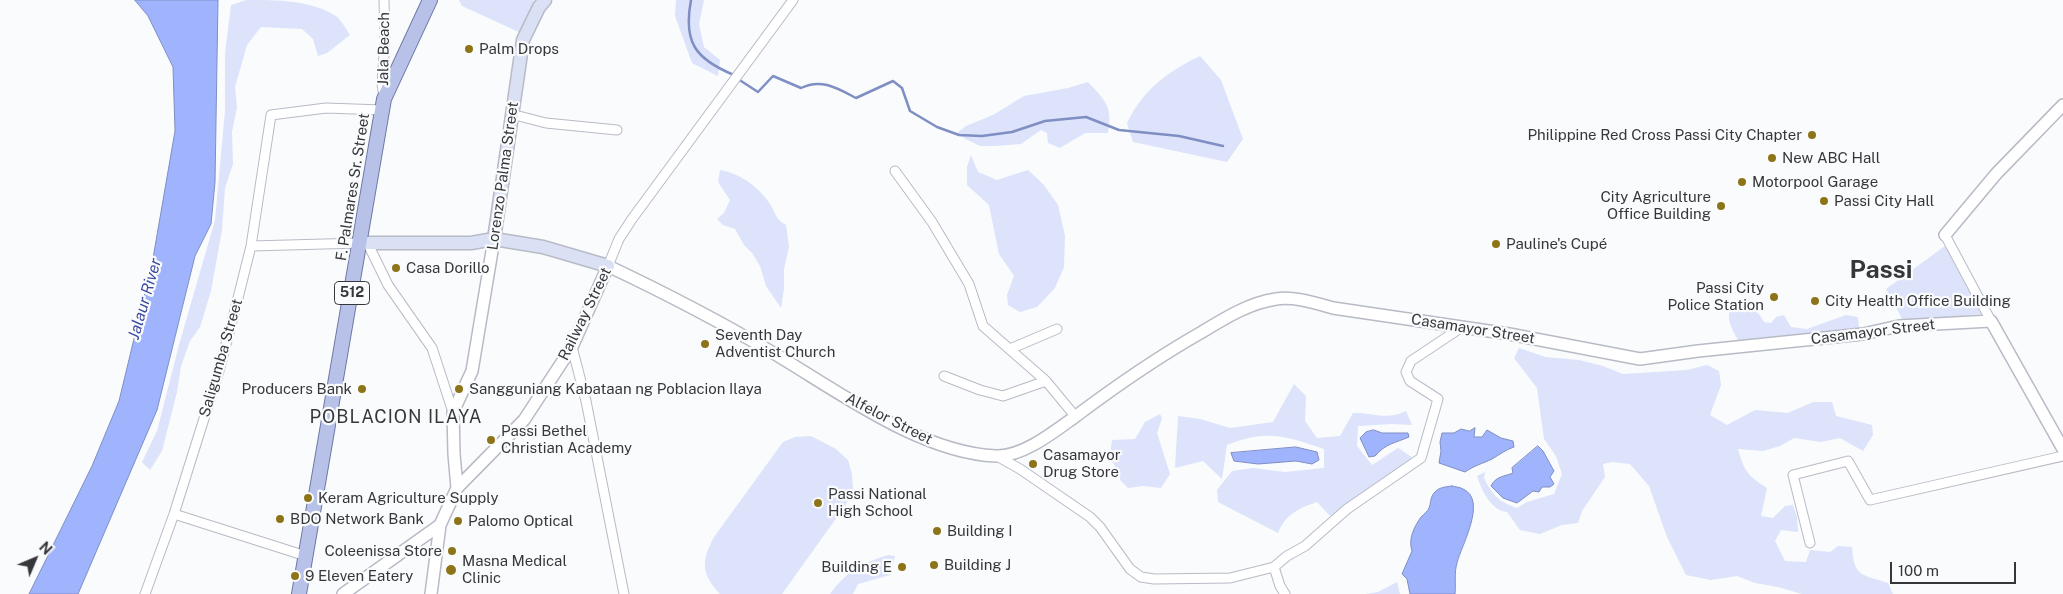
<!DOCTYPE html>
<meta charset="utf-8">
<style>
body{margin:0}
#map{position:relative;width:2063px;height:594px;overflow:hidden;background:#fafbfd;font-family:"Public Sans",sans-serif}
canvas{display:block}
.north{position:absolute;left:10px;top:534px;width:50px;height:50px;-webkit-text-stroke:4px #fafbfd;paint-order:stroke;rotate:45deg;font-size:14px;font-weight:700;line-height:20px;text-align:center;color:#35373b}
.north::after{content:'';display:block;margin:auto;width:18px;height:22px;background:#35373b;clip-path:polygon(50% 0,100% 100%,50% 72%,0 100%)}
.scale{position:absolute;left:1890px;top:562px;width:126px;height:22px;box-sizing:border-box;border:2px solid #35373b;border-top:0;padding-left:6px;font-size:15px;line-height:18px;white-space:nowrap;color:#35373b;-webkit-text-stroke:4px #fafbfd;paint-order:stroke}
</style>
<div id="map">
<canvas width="2063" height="594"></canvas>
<div class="north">N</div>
<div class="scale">100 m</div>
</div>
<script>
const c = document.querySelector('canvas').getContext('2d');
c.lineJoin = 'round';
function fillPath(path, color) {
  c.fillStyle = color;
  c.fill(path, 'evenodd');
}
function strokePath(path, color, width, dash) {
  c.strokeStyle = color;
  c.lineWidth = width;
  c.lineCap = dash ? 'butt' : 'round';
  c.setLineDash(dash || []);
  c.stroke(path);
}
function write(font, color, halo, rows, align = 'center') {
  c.font = font + ' "Public Sans",sans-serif';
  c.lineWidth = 4.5;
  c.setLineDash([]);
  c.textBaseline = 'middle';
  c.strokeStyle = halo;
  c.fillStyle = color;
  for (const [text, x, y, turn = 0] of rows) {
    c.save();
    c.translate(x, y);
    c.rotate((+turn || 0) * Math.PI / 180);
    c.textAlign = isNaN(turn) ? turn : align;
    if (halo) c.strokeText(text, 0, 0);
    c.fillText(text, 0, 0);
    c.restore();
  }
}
const green = new Path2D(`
 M 246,0 C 276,0 311,0 336,16 C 342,21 346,29 350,35 L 327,53 L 318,56 L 313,39 L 302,29 L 261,27 L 247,45 L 235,87 L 237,107 L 232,132 L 233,164 L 225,188 L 222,230 L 211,291 L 200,327 L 190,341 L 181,366 L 177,392 L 162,451 L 150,470 L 142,462 L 157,431 L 179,345 L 215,220 L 225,111 L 225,54 L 231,5 Z
 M 459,0 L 534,0 L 521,33 L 462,6 Z
 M 676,0 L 704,0 L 699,24 L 704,47 L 720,60 L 718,76 L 692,63 L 675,16 Z
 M 1200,56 L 1221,80 L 1243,139 L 1227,162 L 1133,142 L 1127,123 C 1144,89 1167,72 1200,56 Z
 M 1088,82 C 1105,100 1113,107 1108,133 L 1085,133 L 1060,148 L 1048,143 L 1047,133 L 1041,130 L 1021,144 L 995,146 L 980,146 L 956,134 L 966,126 L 993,115 L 1024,96 L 1068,88 Z
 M 971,155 L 978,172 L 997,180 L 1028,170 L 1044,185 L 1058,205 L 1065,236 L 1064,267 L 1055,288 L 1037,307 L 1020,312 L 1008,305 L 1007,295 L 1014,276 L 999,254 L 989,205 L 967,185 L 967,167 Z
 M 720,170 C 741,174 758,186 770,204 C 776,214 776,220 786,225 L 789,247 L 784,269 L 784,289 L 781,308 L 766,286 L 760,266 L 752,253 L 744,245 L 735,229 L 723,225 L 717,219 L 724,213 L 730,200 L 718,182 Z
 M 1945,246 L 1981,314 L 1904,322 L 1886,289 Z
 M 1733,305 L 1736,308 C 1750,309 1757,308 1764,322 L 1771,323 L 1776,317 L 1784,315 L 1791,327 L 1807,329 L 1846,315 L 1858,317 L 1859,329 L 1740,343 C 1734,333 1723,317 1733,305 Z
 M 1519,348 L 1545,357 L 1579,360 L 1603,366 L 1623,374 L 1687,370 L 1707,365 L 1719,371 L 1721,385 L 1710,415 L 1727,425 L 1755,410 L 1788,413 L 1813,402 L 1832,402 L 1836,416 L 1872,425 L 1873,435 L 1863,451 L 1840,438 L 1821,442 L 1794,438 L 1780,446 L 1763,451 L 1738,449 C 1744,471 1748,476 1767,488 L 1761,516 L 1773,518 L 1785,506 L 1793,505 L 1797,517 L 1798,532 L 1781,530 L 1775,541 L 1785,561 L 1806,562 L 1810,550 L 1830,552 L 1838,546 L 1852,547 C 1854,578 1862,574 1888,583 L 1893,594 L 1802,594 L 1778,587 L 1755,583 L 1737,576 L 1711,580 L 1686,575 L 1667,537 L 1649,486 L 1630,464 L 1612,462 L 1603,464 L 1605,477 L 1582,511 L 1578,523 L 1562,525 L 1540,534 L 1520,530 L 1507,512 C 1491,511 1481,489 1477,476 L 1485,472 L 1484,478 C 1493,496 1498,501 1517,508 L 1527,502 L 1554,494 L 1562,474 L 1556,456 L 1544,439 L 1537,388 L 1514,358 Z
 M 1294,384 L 1306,396 L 1305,421 L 1317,438 L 1340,436 L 1353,413 C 1373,412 1386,421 1406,411 L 1412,425 L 1392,424 L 1358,426 L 1357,446 L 1372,465 L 1398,448 L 1412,457 L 1391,478 L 1358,496 L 1330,516 L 1317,502 C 1299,508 1285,515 1278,533 L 1218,502 L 1217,490 L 1232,471 L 1253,468 L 1285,472 L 1324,468 L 1324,449 C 1286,436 1266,429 1227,445 L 1222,479 L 1203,461 L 1175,468 L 1178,416 L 1200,419 L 1230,428 L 1273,422 Z
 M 1160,414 L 1162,418 L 1157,433 L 1170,474 L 1161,488 L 1143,486 L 1128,488 L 1121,481 L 1110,455 L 1112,440 L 1135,439 L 1145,422 Z
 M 811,436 L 836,449 L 848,460 L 852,474 L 853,490 L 845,506 L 782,594 L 720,594 C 701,573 701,562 714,537 L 783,442 L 795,437 Z
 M 888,555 L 895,556 L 890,575 L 858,584 L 853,594 L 830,594 C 846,572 862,563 888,555 Z
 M 1397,582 L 1400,594 L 1366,594 L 1378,592 Z`);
const water = new Path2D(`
 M 135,0 L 218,0 L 215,182 L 211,224 L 195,256 L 157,410 L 78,594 L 29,594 L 92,466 L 119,401 L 152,264 L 175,131 L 173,67 L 148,16 Z
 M 1475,428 L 1474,437 L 1482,437 L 1487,430 L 1501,438 L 1513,441 L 1514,447 C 1505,450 1499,455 1492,459 C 1482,464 1475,465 1465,472 L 1439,463 L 1441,451 L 1440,442 L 1442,433 L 1454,433 L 1461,429 L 1469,431 Z
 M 1374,430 L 1382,433 L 1408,433 L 1409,437 C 1395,443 1385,444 1375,456 L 1369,457 L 1360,438 L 1366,432 Z
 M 1538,446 L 1543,451 L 1554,471 L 1550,477 L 1554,484 L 1550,487 L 1542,487 L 1539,492 L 1533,491 L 1517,503 L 1503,498 L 1491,486 C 1496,476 1503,477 1513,473 L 1512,468 Z
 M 1296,447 L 1317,452 L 1319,460 L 1312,464 L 1296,461 L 1258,464 L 1234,461 L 1231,453 Z
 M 1452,486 C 1455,487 1460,487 1463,489 C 1488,500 1461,546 1457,563 C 1454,573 1456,584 1455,594 L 1410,594 L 1407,579 L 1402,574 L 1412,551 C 1408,539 1414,527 1421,517 C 1424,514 1428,511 1429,508 C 1431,503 1430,498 1434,493 C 1439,487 1445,487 1452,486 Z`);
const stream = new Path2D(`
 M 691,0 C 683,42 695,59 734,75
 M 738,79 L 758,92 L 773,76 L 801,88 C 821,78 837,88 856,98 L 893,81 L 902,88 L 910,111 L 937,127 L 959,135 L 982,136 L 1012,132 L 1045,121 L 1086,117 L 1119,130 L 1179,136 L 1223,146`);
const minor = new Path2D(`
 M 384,97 L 382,84 L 385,40 L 384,0
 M 511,114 L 546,123 L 617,130
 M 895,171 L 932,222 L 969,284 L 983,326 L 1046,381 L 1075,416
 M 1945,235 L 1991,321
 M 368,244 L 388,285 L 432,348 L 453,412
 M 251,246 L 361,243
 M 608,266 L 619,239 L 632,219 L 793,0
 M 572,347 L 586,401 L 624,594
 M 1010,349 L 1057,329
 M 944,376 L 980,390 L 1003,396 L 1046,381
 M 997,456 L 1020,469 L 1090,517 L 1100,527 L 1130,569 L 1141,577 L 1154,579 L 1230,578 L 1274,567 L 1287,556 L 1305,546 L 1347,509 L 1421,458 L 1438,399 L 1410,381 L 1406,372 L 1411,361 L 1462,327
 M 174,514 L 306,556
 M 1810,543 L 1793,475 L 1848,461 L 1870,500 L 2063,456
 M 1274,567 L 1280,586 L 1285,594
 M 145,594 L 174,514 L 219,371 L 235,310 L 251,246 L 271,115 L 326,108 L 382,110`);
const tertiary = new Path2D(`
 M 1945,235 L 1996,174 L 2063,105
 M 457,488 L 454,454 L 453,412 L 472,371 L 494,239
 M 343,594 L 440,525 L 457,488 L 524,420 L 572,347 L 608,266 C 665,293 721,322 775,354 C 839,392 921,453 996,456 C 1023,457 1055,431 1076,416 C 1116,386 1158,357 1202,332 C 1225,318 1249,303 1276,299 C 1294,296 1315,303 1333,308 L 1509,334 L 1640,359 L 1698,351 L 1863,334 L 1899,326 L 1991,321 L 2063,449
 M 431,594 L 440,525`);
const secondary = new Path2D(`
 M 494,239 L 523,40 L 539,7 L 545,0
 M 361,243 L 471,243 L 494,239 L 543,247 L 608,266`);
const primary = new Path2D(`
 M 299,594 L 384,99 L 430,0`);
const markers = [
 [469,49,5,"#8e7418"],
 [1812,135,5,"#8e7418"],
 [1772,158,5,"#8e7418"],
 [1742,182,5,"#8e7418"],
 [1824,201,5,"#8e7418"],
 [1721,206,5,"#8e7418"],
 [1496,244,5,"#8e7418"],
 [396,268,5,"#8e7418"],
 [1774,297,5,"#8e7418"],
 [1815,301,5,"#8e7418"],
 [705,344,5,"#8e7418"],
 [362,389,5,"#8e7418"],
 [459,389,5,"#8e7418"],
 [491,440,5,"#8e7418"],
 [1033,464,5,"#8e7418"],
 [308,498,5,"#8e7418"],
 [818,503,5,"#8e7418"],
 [280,519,5,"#8e7418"],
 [458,521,5,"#8e7418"],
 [937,531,5,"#8e7418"],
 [452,551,5,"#8e7418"],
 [934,565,5,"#8e7418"],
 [902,567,5,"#8e7418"],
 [451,570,6,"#8e7418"],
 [295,576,5,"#8e7418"]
];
const shields = [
 [352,293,35]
];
const shieldNames = [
 ["512",352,293]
];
const streetNames = [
 ["Jala Beach",384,49,-89],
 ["Lorenzo Palma Street",503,176,-82],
 ["F. Palmares Sr. Street",353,187,-81],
 ["Railway Street",585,314,-64],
 ["Casamayor Street",1473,329,9],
 ["Casamayor Street",1873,332,-7],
 ["Saligumba Street",221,358,-74],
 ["Alfelor Street",889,419,27]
];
const poiNames = [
 ["Palm Drops",479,49],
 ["Philippine Red Cross Passi City Chapter",1802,135,"right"],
 ["New ABC Hall",1782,158],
 ["Motorpool Garage",1752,182],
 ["City Agriculture",1711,197,"right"],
 ["Office Building",1711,214,"right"],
 ["Passi City Hall",1834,201],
 ["Pauline's Cupé",1506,244],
 ["Casa Dorillo",406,268],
 ["Passi City",1764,288,"right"],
 ["Police Station",1764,305,"right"],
 ["City Health Office Building",1825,301],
 ["Seventh Day",715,335],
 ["Adventist Church",715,352],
 ["Producers Bank",352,389,"right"],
 ["Sangguniang Kabataan ng Poblacion Ilaya",469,389],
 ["Passi Bethel",501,431],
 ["Christian Academy",501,448],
 ["Casamayor",1043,455],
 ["Drug Store",1043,472],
 ["Passi National",828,494],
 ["High School",828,511],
 ["Keram Agriculture Supply",318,498],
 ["BDO Network Bank",290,519],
 ["Palomo Optical",468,521],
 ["Building I",947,531],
 ["Coleenissa Store",442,551,"right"],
 ["Masna Medical",462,561],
 ["Clinic",462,578],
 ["Building J",944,565],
 ["Building E",892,567,"right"],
 ["9 Eleven Eatery",305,576]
];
const waterNames = [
 ["Jalaur River",145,299,-74]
];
const quarterNames = [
 ["POBLACION ILAYA",396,417]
];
const townNames = [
 ["Passi",1881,270]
];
fillPath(green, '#dce3fa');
fillPath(water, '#9fb4fd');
strokePath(water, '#7f8ec3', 1);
strokePath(stream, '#7f8ec3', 2.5);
strokePath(minor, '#b8bbc6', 11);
strokePath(tertiary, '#b8bbc6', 14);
strokePath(secondary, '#b8bbc6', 15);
strokePath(primary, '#6b77a2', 16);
strokePath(minor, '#fff', 9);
strokePath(tertiary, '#fff', 11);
strokePath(secondary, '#dbe1f4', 12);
strokePath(primary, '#b8c2e9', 14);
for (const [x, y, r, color] of markers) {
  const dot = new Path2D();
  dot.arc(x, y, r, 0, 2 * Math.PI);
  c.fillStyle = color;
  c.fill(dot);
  strokePath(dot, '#fafbfd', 2);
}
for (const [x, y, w] of shields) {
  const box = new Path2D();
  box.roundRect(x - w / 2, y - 11.5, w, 23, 4);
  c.fillStyle = '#fafbfd';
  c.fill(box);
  strokePath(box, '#35373b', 1);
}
write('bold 14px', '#35373b', null, shieldNames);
write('15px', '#35373b', '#fafbfd', streetNames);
write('15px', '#35373b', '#fafbfd', poiNames, 'left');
write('italic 16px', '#3a4a9e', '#fafbfd', waterNames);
c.letterSpacing = '1px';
write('18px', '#35373b', '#fafbfd', quarterNames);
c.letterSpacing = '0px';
write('bold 25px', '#35373b', '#fafbfd', townNames);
</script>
